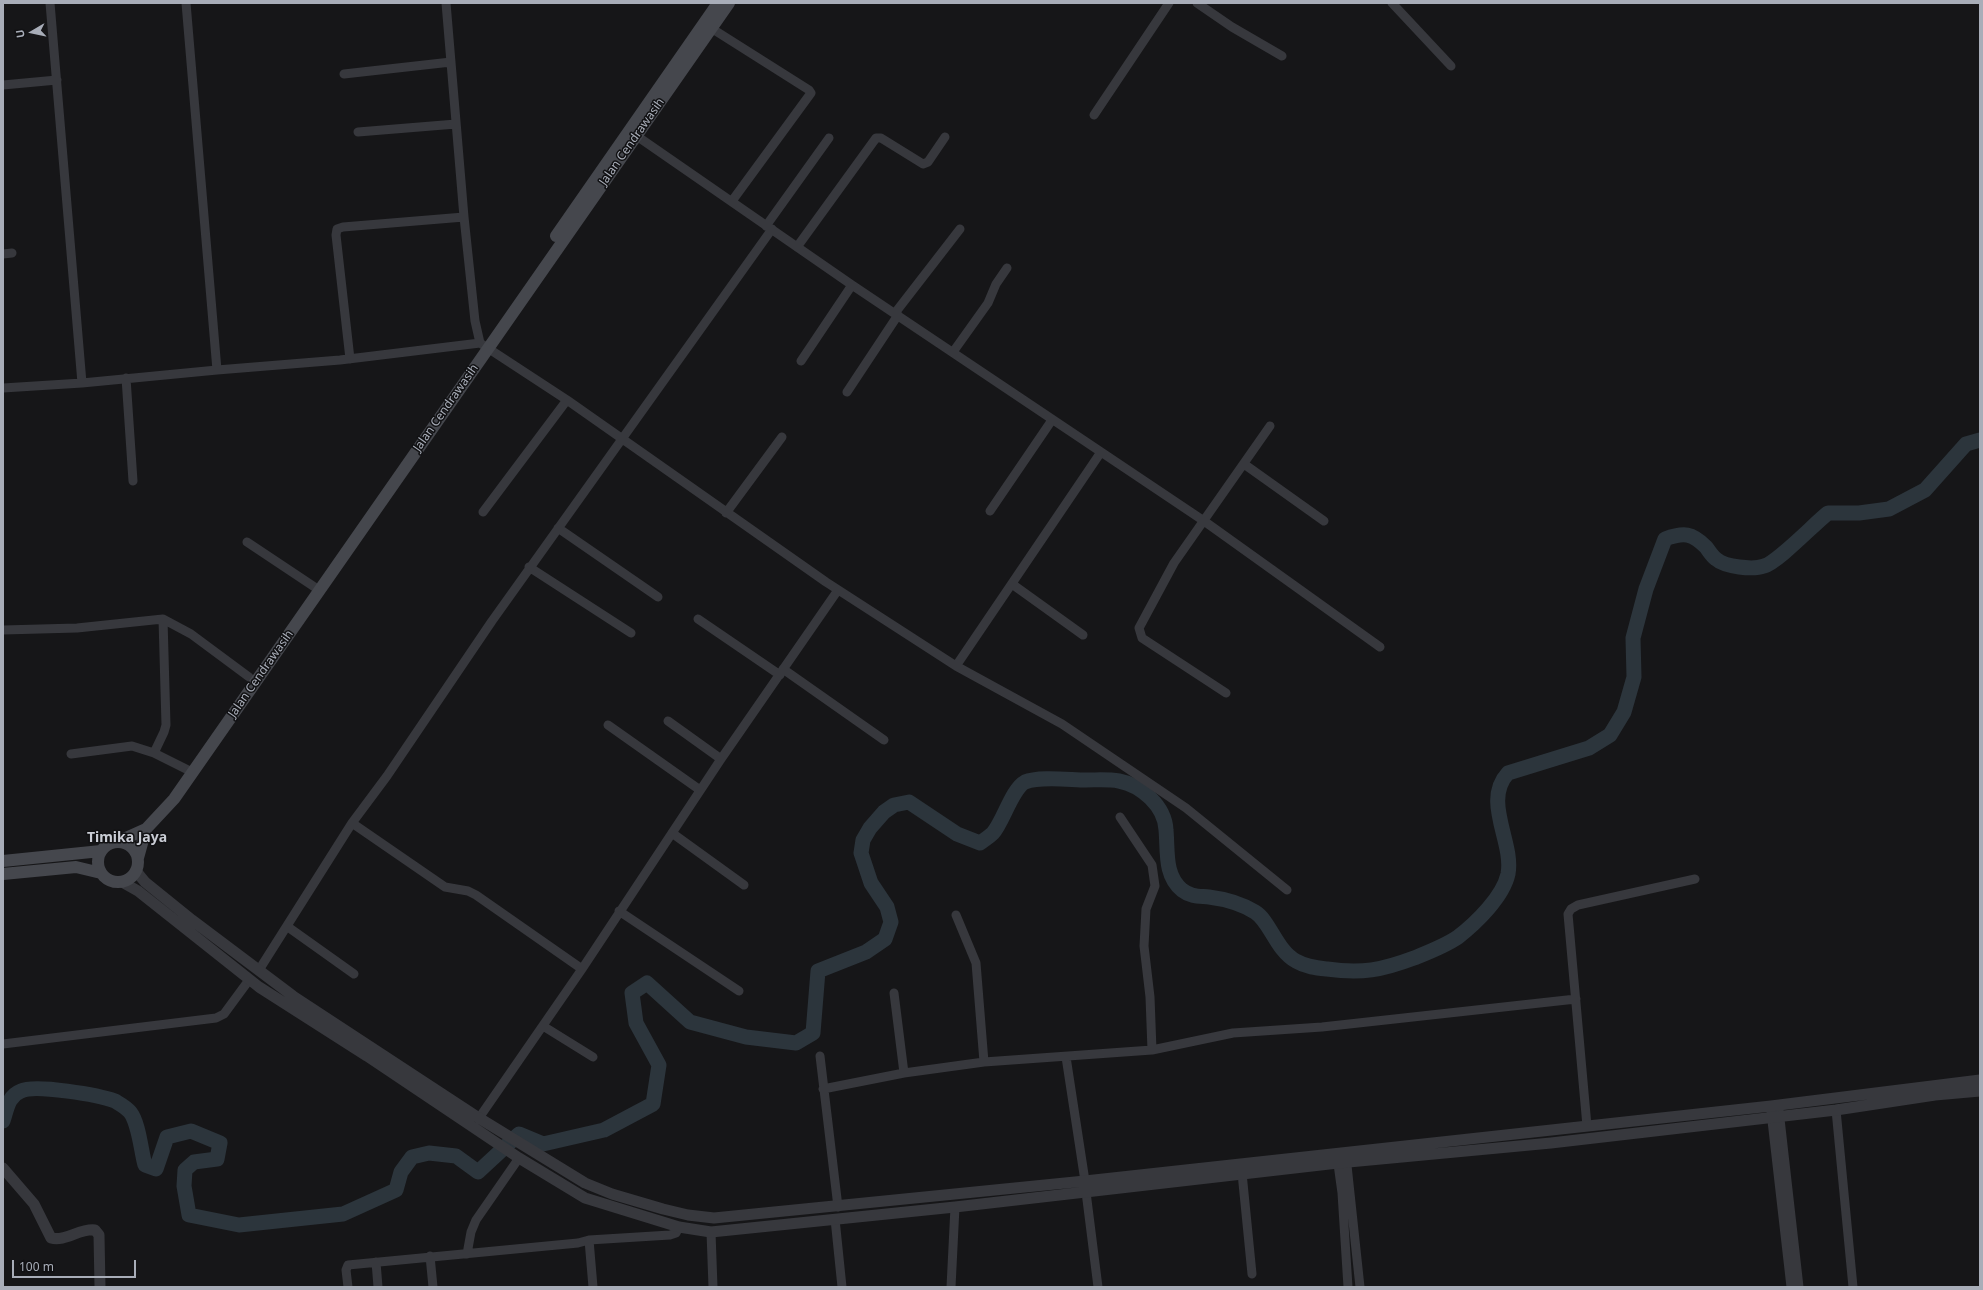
<!DOCTYPE html>
<style>
body{margin:0}
#map{position:relative;width:1983px;height:1290px;overflow:hidden;background:#161618;font-family:"Noto Sans",sans-serif}
canvas{display:block}
.frame{position:absolute;inset:0;border:4px solid #a8adb8;pointer-events:none}
.north{position:absolute;left:12px;top:12px;width:40px;height:40px;-webkit-text-stroke:3px #111113;paint-order:stroke;rotate:261deg;font-size:11px;font-weight:700;line-height:16px;text-align:center;color:#a8adb8}
.north::after{content:'';display:block;margin:auto;width:14px;height:18px;background:#a8adb8;clip-path:polygon(50% 0,100% 100%,50% 72%,0 100%)}
.scale{position:absolute;left:12px;top:1260px;width:124px;height:18px;box-sizing:border-box;border:2px solid #a8adb8;border-top:0;padding-left:5px;font-size:12px;line-height:14px;white-space:nowrap;color:#a8adb8;-webkit-text-stroke:3px #111113;paint-order:stroke}
</style>
<div id="map">
<canvas width="1983" height="1290"></canvas>
<div class="frame"></div>
<div class="north">U</div>
<div class="scale">100 m</div>
</div>
<script>
const c = document.querySelector('canvas').getContext('2d');
c.lineJoin = 'round';
function strokePath(path, color, width, dash) {
  c.strokeStyle = color;
  c.lineWidth = width;
  c.lineCap = dash ? 'butt' : 'round';
  c.setLineDash(dash || []);
  c.stroke(path);
}
function write(font, color, halo, rows, align = 'center') {
  c.font = font + ' "Noto Sans",sans-serif';
  c.lineWidth = 3;
  c.setLineDash([]);
  c.textBaseline = 'middle';
  c.strokeStyle = halo;
  c.fillStyle = color;
  for (const [text, x, y, turn = 0] of rows) {
    c.save();
    c.translate(x, y);
    c.rotate((+turn || 0) * Math.PI / 180);
    c.textAlign = isNaN(turn) ? turn : align;
    if (halo) c.strokeText(text, 0, 0);
    c.fillText(text, 0, 0);
    c.restore();
  }
}
const river = new Path2D(`
 M 3,1121 C 7,1109 8,1096 21,1091 C 35,1084 99,1095 115,1101 C 120,1104 126,1107 130,1112 C 139,1123 141,1151 145,1165 L 156,1169 L 167,1137 L 191,1131 L 220,1143 L 217,1159 L 194,1162 L 185,1170 L 184,1186 L 189,1215 L 239,1225 L 343,1214 L 396,1190 L 401,1172 L 412,1157 L 429,1153 L 456,1156 L 478,1172 L 519,1134 L 543,1144 L 604,1130 L 653,1104 L 659,1065 L 636,1023 L 632,993 L 647,983 L 690,1022 L 746,1037 L 796,1043 L 813,1033 L 818,971 L 866,952 L 885,939 L 891,922 L 887,907 L 871,883 L 861,853 L 863,840 L 870,828 L 884,812 L 894,805 L 909,802 L 957,834 L 980,843 C 984,840 989,837 993,833 C 1003,822 1012,789 1025,782 C 1039,776 1071,780 1086,780 C 1097,780 1108,779 1119,781 C 1141,785 1165,806 1166,830 C 1168,851 1164,875 1182,890 C 1191,897 1199,896 1209,897 C 1225,899 1242,904 1255,912 C 1270,921 1276,950 1296,961 C 1306,967 1317,968 1327,969 C 1362,974 1382,970 1414,958 C 1429,952 1445,946 1458,937 C 1476,923 1503,897 1508,874 C 1514,842 1482,801 1508,773 L 1589,748 L 1610,735 L 1624,712 L 1634,677 L 1633,638 L 1646,589 L 1665,539 C 1684,532 1692,533 1706,547 C 1709,551 1712,556 1716,559 C 1725,567 1753,570 1764,566 C 1778,562 1814,524 1828,513 L 1859,513 L 1889,509 L 1925,490 L 1966,444 L 1980,440`);
const minor = new Path2D(`
 M 50,3 L 82,383
 M 186,3 L 217,370
 M 446,3 L 464,217 L 475,321 L 480,343 L 567,400 L 826,582 L 956,666 L 1062,724 L 1186,808 L 1287,890
 M 1197,3 L 1232,27 L 1282,56
 M 1392,3 L 1451,66
 M 711,28 L 809,90 L 811,93 L 732,201
 M 344,74 L 451,62
 M 3,85 L 57,80
 M 1094,115 L 1169,3
 M 358,132 L 456,124
 M 631,132 L 852,285 L 1204,521 L 1380,647
 M 766,226 L 829,138
 M 797,247 L 876,138 L 881,138 L 923,164 L 928,162 L 945,137
 M 3,254 L 12,253
 M 895,313 L 960,229
 M 953,352 L 988,303 L 996,284 L 1007,268
 M 350,359 L 336,235 L 337,229 L 343,227 L 464,217
 M 801,361 L 852,285
 M 126,378 L 133,481
 M 3,388 L 82,383 L 217,370 L 340,360 L 480,343
 M 847,392 L 898,315
 M 1244,464 L 1324,521
 M 990,511 L 1052,420
 M 483,512 L 567,400
 M 726,513 L 782,437
 M 558,528 L 658,597
 M 247,542 L 319,590
 M 529,567 L 631,633
 M 1012,584 L 1083,635
 M 698,619 L 780,675
 M 3,630 L 77,628 L 163,619 L 191,634 L 249,677
 M 956,666 L 1101,452
 M 783,669 L 884,740
 M 1226,693 L 1142,638 L 1139,628 L 1174,563 L 1270,426
 M 668,721 L 721,759
 M 608,725 L 700,790
 M 154,753 L 164,732 L 166,725 L 163,619
 M 71,754 L 132,746 L 154,753 L 192,772
 M 1120,817 L 1152,865 L 1155,886 L 1146,909 L 1144,946 L 1150,997 L 1152,1050
 M 352,823 L 445,887 L 468,891 L 476,895 L 582,969
 M 672,833 L 744,885
 M 619,911 L 739,991
 M 956,915 L 976,963 L 984,1062
 M 288,927 L 354,974
 M 259,970 L 352,823 L 387,776 L 492,621 L 772,229
 M 894,993 L 904,1073
 M 543,1026 L 593,1057
 M 3,1044 L 216,1018 L 224,1014 L 249,980
 M 820,1056 L 838,1207
 M 1066,1057 L 1085,1181
 M 823,1089 L 904,1073 L 984,1062 L 1152,1050 L 1233,1033 L 1322,1027 L 1576,999
 M 1779,1110 L 1799,1287
 M 1836,1110 L 1853,1287
 M 1771,1112 L 1791,1287
 M 479,1118 L 582,969 L 721,759 L 838,590
 M 1587,1126 L 1568,914 L 1571,909 L 1578,905 L 1695,879
 M 1346,1156 L 1360,1287
 M 1337,1157 L 1342,1193 L 1348,1287
 M 1242,1173 L 1252,1274
 M 1086,1192 L 1098,1287
 M 835,1219 L 842,1287
 M 711,1232 L 713,1287
 M 589,1240 L 593,1287
 M 467,1254 L 471,1232 L 476,1220 L 519,1158
 M 430,1256 L 433,1287
 M 376,1262 L 378,1287
 M 348,1287 L 346,1270 L 348,1265 L 578,1243 L 589,1240 L 670,1235 L 676,1233 L 679,1227
 M 951,1287 L 955,1207`);
const tertiary = new Path2D(`
 M 136,871 L 145,882 L 192,920 L 293,996 L 479,1118 L 585,1183 L 612,1194 L 663,1209 L 688,1215 L 714,1218 L 1085,1181 L 1771,1106 L 1980,1080
 M 122,882 L 138,891 L 259,987 L 367,1056 L 519,1158 L 585,1198 L 679,1227 L 711,1232 L 955,1207 L 1338,1163 L 1551,1143 L 1836,1110 L 1935,1095 L 1980,1091
 M 3,1168 L 34,1204 L 51,1238 C 65,1242 80,1228 95,1230 L 99,1235 L 100,1287`);
const secondary = new Path2D(`
 M 556,236 L 718,3
 M98 862a20 20 0 1 1 40 0a20 20 0 1 1-40 0Z
 M 117,842 L 146,829
 M 138,858 L 146,829 L 174,799 L 729,3
 M 3,861 L 101,851
 M 3,874 L 76,867 L 101,873`);
const streetNames = [
 ["Jalan Cendrawasih",632,142,-55],
 ["Jalan Cendrawasih",446,408,-55],
 ["Jalan Cendrawasih",261,674,-55]
];
const quarterNames = [
 ["Timika Jaya",127,838]
];
strokePath(river, '#2c353c', 15);
strokePath(minor, '#37383d', 9);
strokePath(tertiary, '#37383d', 11);
strokePath(secondary, '#45474d', 12);
write('12px', '#a8adb8', '#111113', streetNames);
write('bold 14px', '#c9ccd4', '#111113', quarterNames);
</script>
